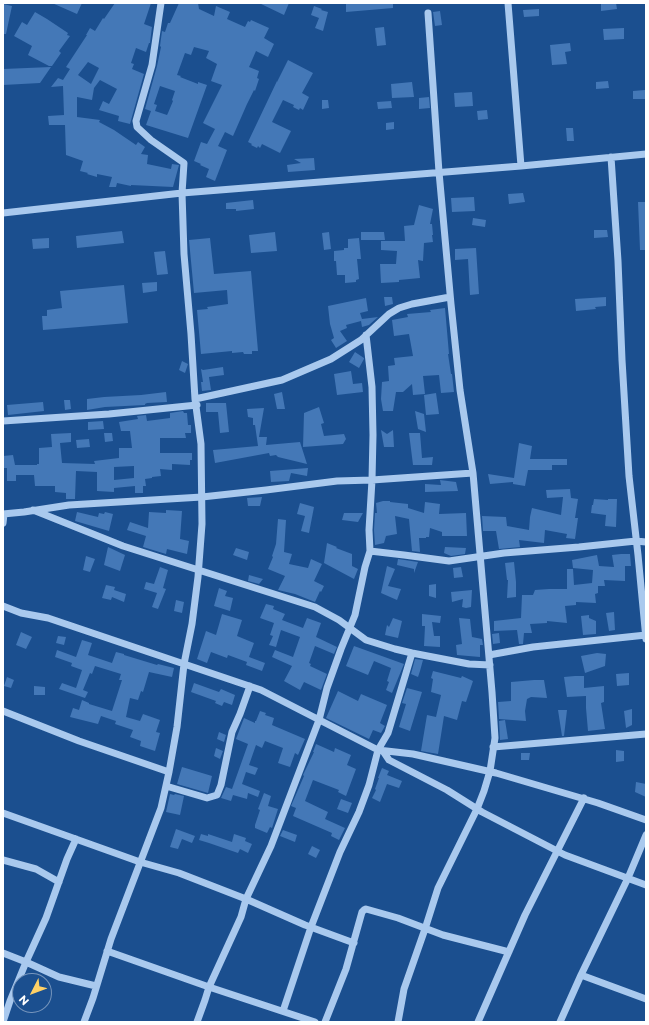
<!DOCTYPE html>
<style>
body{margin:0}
#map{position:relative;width:649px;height:1025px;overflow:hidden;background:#1b4f8f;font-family:Montserrat,sans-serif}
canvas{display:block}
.frame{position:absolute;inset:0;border:4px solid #fff;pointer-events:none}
.north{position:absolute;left:12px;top:973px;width:40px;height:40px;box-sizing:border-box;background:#1b4f8f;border:1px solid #7695bc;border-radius:50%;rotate:228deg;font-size:11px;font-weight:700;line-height:16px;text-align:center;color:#fff}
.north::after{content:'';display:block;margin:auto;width:14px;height:18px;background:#ffd166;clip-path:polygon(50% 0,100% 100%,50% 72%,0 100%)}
</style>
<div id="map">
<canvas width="649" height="1025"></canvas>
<div class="frame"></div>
<div class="north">N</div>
</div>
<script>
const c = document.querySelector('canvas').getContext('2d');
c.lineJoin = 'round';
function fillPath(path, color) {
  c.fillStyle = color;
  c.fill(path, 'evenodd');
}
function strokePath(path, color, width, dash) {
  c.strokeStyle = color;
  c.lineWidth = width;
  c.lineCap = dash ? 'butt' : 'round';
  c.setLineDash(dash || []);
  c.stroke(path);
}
const building = new Path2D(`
 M 52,3 L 82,3 L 77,14 Z
 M 115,3 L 151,3 L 144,24 L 152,27 L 150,43 L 149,43 L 146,52 L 136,48 L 131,63 L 134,64 L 132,69 L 144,74 L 130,124 L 118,121 L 119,116 L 99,110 L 103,101 L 109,104 L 117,89 L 100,80 L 94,88 L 92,100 L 77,97 L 77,117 L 100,120 L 99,122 L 114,130 L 136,145 L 138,142 L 145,147 L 141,154 L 148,155 L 147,164 L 171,169 L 172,164 L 179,165 L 173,187 L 131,185 L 131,186 L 117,183 L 116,187 L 109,187 L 112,177 L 97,174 L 97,177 L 87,174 L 88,173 L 80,171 L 83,161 L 66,155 L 65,125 L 49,125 L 48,116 L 64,115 L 63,86 L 51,87 L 58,78 L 63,80 L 70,69 L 66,67 L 87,35 L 86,35 L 90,28 L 95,31 L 103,18 L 104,19 ZM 88,62 L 99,68 L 91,84 L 78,75 Z
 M 179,3 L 198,3 L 199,9 L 214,16 L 216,6 L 230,12 L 227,19 L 245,27 L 248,21 L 250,22 L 251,20 L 269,28 L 264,38 L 274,44 L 268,57 L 256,51 L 249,67 L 259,71 L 257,78 L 259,79 L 255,91 L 254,90 L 247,104 L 233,136 L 225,132 L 218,146 L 227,150 L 215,181 L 206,177 L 209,169 L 200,165 L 201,164 L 194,161 L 201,142 L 207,144 L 215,129 L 203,123 L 222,85 L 211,81 L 217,64 L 206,58 L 209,51 L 194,47 L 191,55 L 185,53 L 177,75 L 181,76 L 180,77 L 198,84 L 198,82 L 207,85 L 188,138 L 146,125 L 151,111 L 145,109 L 157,66 L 161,47 L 160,46 L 162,31 L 165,32 L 168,23 L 170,23 ZM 160,86 L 175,91 L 172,100 L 173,101 L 168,113 L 167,115 L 155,111 L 157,105 L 154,104 Z
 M 259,3 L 289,3 L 284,15 Z
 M 355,3 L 393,3 L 393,8 L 346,12 L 346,4 Z
 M 601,3 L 616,3 L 617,9 L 601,11 Z
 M 3,4 L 12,6 L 6,34 L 3,34 Z
 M 314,6 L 322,9 L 321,10 L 328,12 L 323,31 L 315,28 L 319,18 L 311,15 Z
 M 539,9 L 539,16 L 524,17 L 523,10 Z
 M 440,11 L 442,25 L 435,26 L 433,12 Z
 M 35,12 L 47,19 L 68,33 L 67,35 L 70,36 L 59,51 L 61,53 L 52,66 L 49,66 L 28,55 L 32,46 L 14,36 L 22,22 L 27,25 Z
 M 384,27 L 386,45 L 377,46 L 375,28 Z
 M 624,28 L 624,39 L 604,40 L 603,29 Z
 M 570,43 L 571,51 L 565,52 L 567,64 L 552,65 L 550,45 Z
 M 288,60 L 313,73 L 302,93 L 309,97 L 303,110 L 300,108 L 299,110 L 293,107 L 294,105 L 283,100 L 272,122 L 291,131 L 280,153 L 262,144 L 260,148 L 258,146 L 257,148 L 251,145 L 252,144 L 248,142 L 277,81 L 277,82 Z
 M 51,67 L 40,83 L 3,85 L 3,69 Z
 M 608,81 L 609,88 L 596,89 L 596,82 Z
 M 412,82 L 414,97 L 392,98 L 391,84 Z
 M 645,90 L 645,99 L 633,99 L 633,91 Z
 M 472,92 L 473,106 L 455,107 L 454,93 Z
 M 429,97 L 430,108 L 419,109 L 419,98 Z
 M 322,100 L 328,100 L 329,108 L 322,109 Z
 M 391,101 L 392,108 L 378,109 L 377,102 Z
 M 487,110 L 488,119 L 478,120 L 477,111 Z
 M 394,122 L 394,129 L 386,130 L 386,123 Z
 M 566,128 L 573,128 L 574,141 L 567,141 Z
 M 314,158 L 315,170 L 288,172 L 287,165 L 301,163 L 294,159 Z
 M 523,193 L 525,202 L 509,204 L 508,194 Z
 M 474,197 L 475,211 L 452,212 L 451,198 Z
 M 253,200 L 254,209 L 236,211 L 236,209 L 226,209 L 226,203 Z
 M 638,202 L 646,202 L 646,250 L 640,250 Z
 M 419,205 L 433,209 L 430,224 L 432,224 L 433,235 L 432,235 L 433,242 L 424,243 L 423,261 L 418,260 L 420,278 L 399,280 L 399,282 L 381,283 L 380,264 L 396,264 L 397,251 L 381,250 L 381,241 L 405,241 L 404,226 L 414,225 Z
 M 473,218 L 486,220 L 485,227 L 472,225 Z
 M 594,230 L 607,230 L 608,237 L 594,238 Z
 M 122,231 L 124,243 L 77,248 L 76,236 Z
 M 275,232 L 277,251 L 251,253 L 249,235 Z
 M 329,232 L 331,249 L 324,250 L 322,233 Z
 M 361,232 L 384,232 L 385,240 L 361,240 Z
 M 49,238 L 49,248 L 33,249 L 32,239 Z
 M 210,238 L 214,274 L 251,271 L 258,351 L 252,351 L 252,354 L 244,354 L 243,352 L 232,353 L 232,351 L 201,354 L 197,310 L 208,309 L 207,307 L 228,304 L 227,290 L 194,293 L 189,240 Z
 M 359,238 L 361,259 L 357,259 L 359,279 L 356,280 L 356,282 L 345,283 L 345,275 L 337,275 L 336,261 L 334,261 L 334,251 L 344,250 L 344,248 L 348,248 L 348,239 Z
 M 476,248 L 479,294 L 470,295 L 468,259 L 455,260 L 455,249 Z
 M 165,251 L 168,274 L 157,275 L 154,252 Z
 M 157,282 L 157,291 L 143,293 L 142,283 Z
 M 124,285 L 128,323 L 43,330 L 42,316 L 47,316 L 47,310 L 62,308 L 60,291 Z
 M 384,297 L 392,297 L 393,304 L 385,306 Z
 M 606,297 L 606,306 L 595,307 L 596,309 L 576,311 L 575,299 Z
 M 366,298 L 368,311 L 360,313 L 362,319 L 378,317 L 369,325 L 362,327 L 361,321 L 346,325 L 347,328 L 340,331 L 347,341 L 336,348 L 331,340 L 334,338 L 330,324 L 328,306 Z
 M 445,308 L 449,354 L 448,354 L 451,374 L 452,374 L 454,392 L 441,393 L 439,375 L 423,376 L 425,394 L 413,395 L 412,384 L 403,392 L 396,392 L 393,411 L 383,411 L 381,399 L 382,382 L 389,381 L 388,366 L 395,365 L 394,358 L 413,356 L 409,334 L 394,336 L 392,320 L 408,317 L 407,314 L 431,312 L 430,310 Z
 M 355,352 L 364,358 L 364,359 L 359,368 L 349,362 Z
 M 182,361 L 188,364 L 185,373 L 179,370 Z
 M 223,367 L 224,375 L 209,377 L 211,390 L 202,391 L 201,382 L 203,382 L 201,369 L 203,370 Z
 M 351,371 L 353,384 L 362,383 L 363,392 L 337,395 L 334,374 Z
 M 166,392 L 167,402 L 147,403 L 145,404 L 145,405 L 105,407 L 87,410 L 87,399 L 104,397 L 141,395 Z
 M 282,392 L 285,409 L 277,409 L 274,394 Z
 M 436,393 L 439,414 L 426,415 L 424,395 Z
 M 64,400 L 70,400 L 71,409 L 65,410 Z
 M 43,402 L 44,411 L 8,415 L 7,405 Z
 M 206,403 L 226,403 L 229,432 L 220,433 L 218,412 L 206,412 Z
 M 319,407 L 324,423 L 321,424 L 324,436 L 344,434 L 346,439 L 343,444 L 303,447 L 304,413 Z
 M 264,408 L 259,437 L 267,437 L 266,445 L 300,442 L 307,464 L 278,457 L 276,455 L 270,456 L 269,453 L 215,463 L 213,450 L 258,446 L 255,425 L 253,425 L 253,418 L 248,417 L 247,409 Z
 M 183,411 L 184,413 L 187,413 L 188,425 L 191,425 L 191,433 L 185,433 L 186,438 L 160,438 L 160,453 L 192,453 L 192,460 L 190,460 L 190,465 L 172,464 L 172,470 L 160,469 L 161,476 L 152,477 L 152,478 L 145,479 L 146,486 L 143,486 L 143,493 L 135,493 L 135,486 L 114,488 L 114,492 L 97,491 L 97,472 L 76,471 L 75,499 L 66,499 L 66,493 L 55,492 L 55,486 L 35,486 L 34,475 L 16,475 L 16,481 L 7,481 L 7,468 L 4,468 L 4,465 L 3,465 L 3,456 L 13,455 L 15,465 L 37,465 L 37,464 L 39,464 L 39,448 L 52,447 L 51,434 L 71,433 L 71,442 L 60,443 L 62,463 L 95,464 L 94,461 L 119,458 L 119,448 L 132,448 L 130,431 L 121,431 L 119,422 L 138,419 L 137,416 L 146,415 L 147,421 L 170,418 L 170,413 ZM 134,466 L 134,478 L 114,480 L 114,467 Z
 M 415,411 L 424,414 L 426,432 L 418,429 Z
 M 103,421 L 104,429 L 88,430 L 88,422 Z
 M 381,430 L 387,434 L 393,430 L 394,447 L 384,447 Z
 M 104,433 L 112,433 L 113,441 L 105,442 Z
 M 409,433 L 420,433 L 422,458 L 433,457 L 432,465 L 413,465 Z
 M 89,439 L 90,447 L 77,448 L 76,440 Z
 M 519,443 L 532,446 L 530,459 L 567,459 L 567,465 L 552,465 L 552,470 L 528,470 L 525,486 L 513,484 L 513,482 L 490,484 L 488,474 L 514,478 Z
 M 308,468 L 307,476 L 291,473 L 289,481 L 271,482 L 270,471 Z
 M 440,480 L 456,482 L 458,491 L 425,492 L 425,484 L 441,485 Z
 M 570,489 L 571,498 L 578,499 L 575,518 L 578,518 L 575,539 L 566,538 L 567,534 L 545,530 L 544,543 L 519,540 L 520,547 L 499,549 L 496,531 L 483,531 L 482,516 L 506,517 L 507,526 L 529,530 L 530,517 L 532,508 L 561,515 L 563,497 L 547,498 L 546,490 Z
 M 262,497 L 260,506 L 248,506 L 247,498 Z
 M 594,499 L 608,500 L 608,499 L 617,499 L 616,527 L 605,526 L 606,515 L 591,513 L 592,505 L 593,505 Z
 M 383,501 L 390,501 L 390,502 L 408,504 L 408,508 L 424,513 L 425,502 L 440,504 L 439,514 L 466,513 L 467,536 L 442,536 L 442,532 L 430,528 L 429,537 L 426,537 L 426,538 L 419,538 L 420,552 L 412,551 L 409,519 L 395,516 L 397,534 L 386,536 L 384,543 L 375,545 L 374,530 L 375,513 L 377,513 L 376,503 Z
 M 300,503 L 314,507 L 309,533 L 301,531 L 305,516 L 297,514 Z
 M 166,510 L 182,511 L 180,539 L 189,541 L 187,554 L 167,549 L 166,554 L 143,547 L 146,536 L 127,530 L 130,522 L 148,528 L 149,512 L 166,513 Z
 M 77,512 L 98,517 L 99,513 L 104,514 L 105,512 L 113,514 L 109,531 L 75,521 Z
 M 344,513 L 363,513 L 358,522 L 342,520 Z
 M 278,519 L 286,520 L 284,552 L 292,554 L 289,564 L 308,568 L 311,559 L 322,564 L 314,581 L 324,586 L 321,592 L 320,591 L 315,602 L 295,594 L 278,590 L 285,576 L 268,569 L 273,557 L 272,556 L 276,544 Z
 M 327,543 L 337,547 L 336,548 L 352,554 L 352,566 L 358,569 L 354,579 L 324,563 Z
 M 108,547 L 125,555 L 120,571 L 104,565 Z
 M 445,547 L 466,548 L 465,554 L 451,556 L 444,553 Z
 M 236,548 L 249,552 L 247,560 L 233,555 Z
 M 621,554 L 630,554 L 631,566 L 625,566 L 625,581 L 604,580 L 605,586 L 598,586 L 598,593 L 595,594 L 596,603 L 576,602 L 576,605 L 565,606 L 567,623 L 547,621 L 547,623 L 530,624 L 532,633 L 524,633 L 523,644 L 519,644 L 517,630 L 494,631 L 494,621 L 521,618 L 522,595 L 533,595 L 535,590 L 549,589 L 567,589 L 567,569 L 573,569 L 574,585 L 592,583 L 593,570 L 573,568 L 572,560 L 597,555 L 599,566 L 614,567 L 612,555 Z
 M 86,556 L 95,559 L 90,572 L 83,570 Z
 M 398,559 L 418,562 L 414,573 L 414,569 L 397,565 Z
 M 514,562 L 516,582 L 516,597 L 507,598 L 508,580 L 507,580 L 505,563 Z
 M 387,566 L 395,569 L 388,586 L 401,589 L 397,600 L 381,593 Z
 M 160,567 L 168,570 L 163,588 L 166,589 L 158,609 L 152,607 L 157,593 L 144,589 L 146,582 L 154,584 Z
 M 461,567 L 463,577 L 454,578 L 453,568 Z
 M 249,575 L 263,579 L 259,584 L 248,581 Z
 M 436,584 L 436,598 L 429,596 L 429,585 Z
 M 106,585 L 115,587 L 114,590 L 126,594 L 124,602 L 112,597 L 111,600 L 102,598 Z
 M 219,588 L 227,591 L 225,596 L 233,598 L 230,611 L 214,606 Z
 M 472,590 L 471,607 L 466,608 L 462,607 L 463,599 L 452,602 L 451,592 Z
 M 176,600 L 184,602 L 182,613 L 174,611 Z
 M 266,604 L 274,606 L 273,609 L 285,614 L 282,620 L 303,628 L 307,618 L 321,623 L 316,637 L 337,647 L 334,654 L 315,646 L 309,663 L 311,664 L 310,666 L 327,674 L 321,690 L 304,682 L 300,690 L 284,681 L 292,666 L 272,657 L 275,650 L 293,657 L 300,637 L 281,630 L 276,647 L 269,645 L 273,636 L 270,635 L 274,623 L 260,618 Z
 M 614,612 L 615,630 L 609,631 L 606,613 Z
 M 222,614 L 242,620 L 237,636 L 254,643 L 249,657 L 265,663 L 262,671 L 246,665 L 247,662 L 228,655 L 227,658 L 211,652 L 207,663 L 197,659 L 206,631 L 216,635 Z
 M 422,614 L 441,616 L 440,623 L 432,622 L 434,636 L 440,636 L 440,647 L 424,646 L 425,626 L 422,626 Z
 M 589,615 L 589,618 L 596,621 L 596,634 L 583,635 L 581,616 Z
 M 393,618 L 402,621 L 398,638 L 385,635 L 387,625 L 389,627 Z
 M 459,618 L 470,619 L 472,637 L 482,639 L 483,645 L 480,645 L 480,657 L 457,655 L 456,645 L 462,644 Z
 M 21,632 L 32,637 L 26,649 L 16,645 Z
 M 499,633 L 500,643 L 493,644 L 492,634 Z
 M 58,636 L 66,637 L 64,645 L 56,643 Z
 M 82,640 L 92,643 L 88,655 L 112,663 L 116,652 L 124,654 L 124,655 L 157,665 L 158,664 L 174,668 L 172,677 L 149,672 L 143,692 L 141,691 L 138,700 L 130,698 L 126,717 L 140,721 L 143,714 L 160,720 L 156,732 L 160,733 L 155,751 L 140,746 L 141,741 L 130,737 L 133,730 L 115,724 L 116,721 L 101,716 L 98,724 L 70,717 L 73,708 L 79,710 L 82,700 L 89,703 L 89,704 L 112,711 L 122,680 L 119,680 L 121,674 L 95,666 L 92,674 L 90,673 L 83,690 L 88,692 L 85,698 L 59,689 L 62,683 L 76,688 L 82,670 L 71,666 L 72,663 L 55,657 L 57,650 L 76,657 Z
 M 354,646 L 404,664 L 392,693 L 386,690 L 389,682 L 387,681 L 391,668 L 374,661 L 368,675 L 346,666 Z
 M 597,653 L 606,654 L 605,666 L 585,673 L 581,656 Z
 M 415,659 L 423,660 L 420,671 L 418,677 L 411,674 Z
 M 433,671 L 461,678 L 462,676 L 473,681 L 466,702 L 462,701 L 457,720 L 444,716 L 438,754 L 421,751 L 427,715 L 436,717 L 441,695 L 431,692 L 433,679 L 431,678 Z
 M 629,673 L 629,685 L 617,686 L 616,674 Z
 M 575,676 L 584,676 L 584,688 L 604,686 L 604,702 L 601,703 L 605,729 L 588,731 L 586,708 L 586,696 L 567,697 L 564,677 Z
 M 7,677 L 14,680 L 11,688 L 4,686 Z
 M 534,680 L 544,680 L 547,698 L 531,697 L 527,699 L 525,711 L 526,721 L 499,719 L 498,702 L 511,701 L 511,682 Z
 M 194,683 L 219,692 L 221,689 L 235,695 L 232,705 L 224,702 L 222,706 L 215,703 L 216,701 L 191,692 Z
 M 34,686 L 45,687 L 45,695 L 34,695 Z
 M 407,688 L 422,692 L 410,731 L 399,727 L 406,704 L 402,703 Z
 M 338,691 L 358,701 L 361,694 L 387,705 L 380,723 L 385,726 L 381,733 L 373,730 L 369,739 L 326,718 Z
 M 632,709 L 632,725 L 626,728 L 624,711 Z
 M 558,710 L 567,710 L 564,736 L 562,736 Z
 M 260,711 L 266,713 L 265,715 L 274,718 L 272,725 L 305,739 L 298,755 L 295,753 L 290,767 L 278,763 L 283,748 L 265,741 L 262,748 L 256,745 L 249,765 L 258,768 L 255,775 L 246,772 L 242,784 L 260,791 L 258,797 L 248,793 L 247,799 L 233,795 L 231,801 L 221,798 L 226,787 L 232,789 L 248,744 L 236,739 L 244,718 L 255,723 L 255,721 L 256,721 Z
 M 505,720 L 508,739 L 500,740 L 499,721 Z
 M 219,732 L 226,735 L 224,742 L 217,739 Z
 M 316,744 L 334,752 L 335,748 L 351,755 L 347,765 L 356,769 L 346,796 L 338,792 L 339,790 L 313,780 L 305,801 L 328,812 L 325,819 L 345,828 L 339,840 L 331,836 L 332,833 L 293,816 L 296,808 L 291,806 L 304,776 L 303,775 L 314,752 L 313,752 Z
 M 216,748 L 223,751 L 220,759 L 214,756 Z
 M 616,750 L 624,751 L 624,761 L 616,762 Z
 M 521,753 L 530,753 L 529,760 L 521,760 Z
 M 182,767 L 212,776 L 208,793 L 177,784 Z
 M 382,768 L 389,771 L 387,775 L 402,781 L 399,788 L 387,784 L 380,802 L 372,798 L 376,790 L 375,789 L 379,778 L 378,778 Z
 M 636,782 L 646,784 L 646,797 L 635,792 Z
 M 264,793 L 271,796 L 268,806 L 278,809 L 272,828 L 270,827 L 267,833 L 255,828 L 255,825 L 260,810 L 258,809 Z
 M 170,794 L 174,795 L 175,794 L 184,796 L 180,815 L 166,812 Z
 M 341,799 L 352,803 L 348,813 L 337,809 Z
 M 176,829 L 195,836 L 192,843 L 182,839 L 178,849 L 170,847 Z
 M 283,830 L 297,835 L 295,842 L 280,836 Z
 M 201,834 L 208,836 L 208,834 L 232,842 L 234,834 L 246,838 L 245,841 L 252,844 L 248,853 L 240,849 L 238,853 L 209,843 L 199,840 Z
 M 312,846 L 320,850 L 316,858 L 308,854 Z`);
const minor = new Path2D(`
 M 508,3 L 521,166
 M 611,157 L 618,261 L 622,360 L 629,476 L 638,555 L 646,639
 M 3,213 L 182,193 L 521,166 L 646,154
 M 195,399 L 282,380 L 331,359 L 361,340 L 389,314 L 399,308 L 412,304 L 450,297
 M 3,421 L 109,414 L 197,405
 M 33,510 L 123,546 L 315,607 L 339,620 L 366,640 L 395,649 L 412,653 L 469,664 L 490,665
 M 3,514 L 24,512 L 69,505 L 202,497 L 266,490 L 337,481 L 372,480 L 473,473
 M 3,523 L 4,514
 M 370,551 L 404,555 L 449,561 L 504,553 L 579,547 L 636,541 L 646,542
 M 3,606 L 21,613 L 48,618 L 261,690 L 378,750 L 413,754 L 496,773 L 598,803 L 646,820
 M 489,655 L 533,647 L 646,635
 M 3,711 L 79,741 L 169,772
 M 493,747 L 646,734
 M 383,751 L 389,760 L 447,790 L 482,812 L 565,855 L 646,885
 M 166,786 L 207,798 L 217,795 L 221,785 L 232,732 L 240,714 L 250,686
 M 3,813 L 140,862 L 179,873 L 246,899 L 305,925 L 354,943
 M 3,860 L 36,869 L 59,882
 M 107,951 L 209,987 L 315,1022
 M 3,953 L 26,962 L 59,977 L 96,986
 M 581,975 L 646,999
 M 283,1011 L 311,927 L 340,852 L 359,812 L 369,785 L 378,750 L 388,733 L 412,653
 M 3,1022 L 10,1001 L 26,962 L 46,918 L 67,859 L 76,839
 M 84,1022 L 93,998 L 111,939 L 161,808 L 169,772 L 177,727 L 184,664 L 192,624 L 198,577 L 202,524 L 201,444 L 195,399 L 191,334 L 184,254 L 182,193 L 184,163 L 151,140 L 137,127 L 136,121 L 152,65 L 161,3
 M 197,1022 L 205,1000 L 209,987 L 241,917 L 246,899 L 271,846 L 319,720 L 327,688 L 341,649 L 355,615 L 365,567 L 370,551 L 369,530 L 372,480 L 373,435 L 372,387 L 366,335
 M 325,1022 L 346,969 L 362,912 L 364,910 L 366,909 L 398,918 L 443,935 L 509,952
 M 398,1022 L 404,989 L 425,929 L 438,888 L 477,809 L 484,791 L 490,771 L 495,738 L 492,692 L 473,473 L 460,390 L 451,304 L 439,172 L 428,13
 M 478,1022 L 525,915 L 584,798
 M 560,1022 L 581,975 L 628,878 L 646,835`);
fillPath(building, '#4478b7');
strokePath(minor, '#a9c9ee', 7);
</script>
